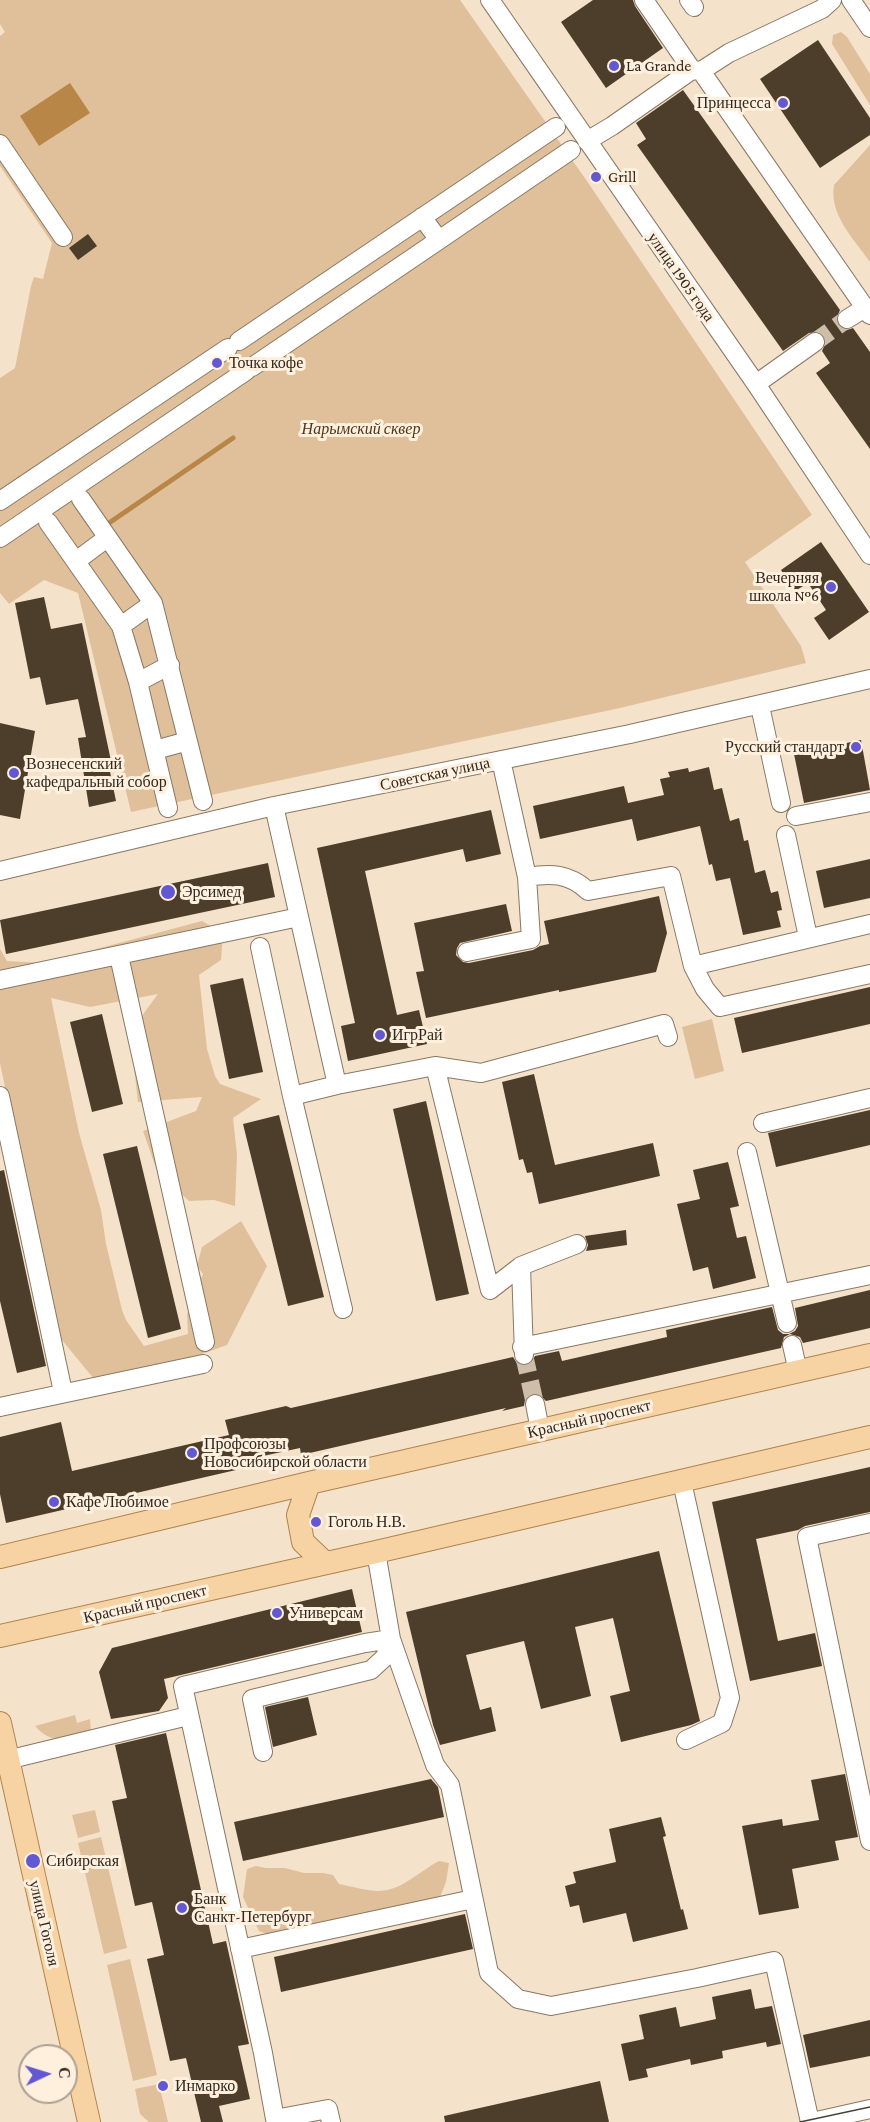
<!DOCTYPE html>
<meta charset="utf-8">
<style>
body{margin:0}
#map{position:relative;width:870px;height:2122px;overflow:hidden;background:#f5e2cb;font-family:"Crimson Pro",serif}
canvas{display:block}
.north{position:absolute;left:18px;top:2044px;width:60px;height:60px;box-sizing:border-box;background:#fff0de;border:2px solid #aca092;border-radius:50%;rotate:86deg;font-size:16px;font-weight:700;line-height:24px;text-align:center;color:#302921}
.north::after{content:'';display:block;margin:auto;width:21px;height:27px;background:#6258d1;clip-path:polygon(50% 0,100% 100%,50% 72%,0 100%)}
</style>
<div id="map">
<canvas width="870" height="2122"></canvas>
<div class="north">С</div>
</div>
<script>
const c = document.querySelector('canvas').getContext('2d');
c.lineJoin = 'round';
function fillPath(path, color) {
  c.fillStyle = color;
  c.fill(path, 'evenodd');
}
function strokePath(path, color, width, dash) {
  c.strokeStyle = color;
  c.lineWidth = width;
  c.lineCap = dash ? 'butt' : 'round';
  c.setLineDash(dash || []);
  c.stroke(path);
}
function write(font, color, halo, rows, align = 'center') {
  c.font = font + ' "Crimson Pro",serif';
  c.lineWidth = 6;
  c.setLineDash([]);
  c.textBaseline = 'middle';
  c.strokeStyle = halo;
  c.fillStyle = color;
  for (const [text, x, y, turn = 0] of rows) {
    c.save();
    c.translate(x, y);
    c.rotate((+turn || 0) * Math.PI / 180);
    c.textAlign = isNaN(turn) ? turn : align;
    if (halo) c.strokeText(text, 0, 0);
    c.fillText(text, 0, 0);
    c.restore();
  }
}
const green = new Path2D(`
 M 0,0 L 460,0 L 589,184 L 812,515 L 745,562 L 801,646 L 806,663 L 620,708 L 131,812 L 78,593 L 44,580 L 9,604 L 0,593 L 0,378 L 15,368 L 31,286 L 34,277 L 43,279 L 52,243 L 0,166 L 0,36 L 5,32 L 0,24 Z
 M 841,32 L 847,37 L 870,74 L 870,105 L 832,44 L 833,35 Z
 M 870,145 L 870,262 C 854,239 829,215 834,185 Z
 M 202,921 L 223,933 L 221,960 L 199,975 L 207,1049 L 215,1076 L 220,1084 L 261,1099 L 233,1118 L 237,1155 L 235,1206 L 214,1200 L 189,1201 L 157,1171 L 143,1131 L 196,1111 L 202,1097 L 138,1102 L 130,1032 L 158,994 L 90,1007 L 51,998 L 79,1133 L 101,1210 L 106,1244 L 122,1310 L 126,1320 L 144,1346 L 188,1334 L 187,1314 L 203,1274 L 197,1266 L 202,1247 L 241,1221 L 267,1266 L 227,1345 L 188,1359 L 94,1379 L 62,1340 L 16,1139 L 0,1063 L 0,949 L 7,961 L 44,963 Z
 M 712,1019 L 724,1071 L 695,1079 L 682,1027 Z
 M 75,1715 L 77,1723 L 90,1719 L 91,1731 C 66,1737 54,1747 35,1726 Z
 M 95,1810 L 100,1832 L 78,1838 L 72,1815 Z
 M 101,1837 L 127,1948 L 104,1954 L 78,1843 Z
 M 439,1861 L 449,1863 L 446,1882 L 438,1902 L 267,1934 L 259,1931 L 243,1897 L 247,1869 L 256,1866 L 266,1868 L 285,1868 L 304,1873 L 323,1873 L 333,1875 L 339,1884 C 370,1890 383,1898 411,1879 C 421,1873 429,1866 439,1861 Z
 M 130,1959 L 157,2075 L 133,2081 L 107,1965 Z
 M 159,2084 L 168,2122 L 149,2122 L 140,2114 L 135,2089 Z`);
const water = new Path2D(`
 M 70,83 L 90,113 L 39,146 L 20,116 Z`);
const stream = new Path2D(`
 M 109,523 L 233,438`);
const building = new Path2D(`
 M 593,0 L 633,0 L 635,6 L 663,48 L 606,88 L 561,22 Z
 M 818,40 L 870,118 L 870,135 L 820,168 L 760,79 Z
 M 683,90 L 840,310 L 836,319 L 838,325 L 847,330 L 853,328 L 870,352 L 870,449 L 816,373 L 830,363 L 822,351 L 826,342 L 824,335 L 819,332 L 809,333 L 783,351 L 637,145 L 646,139 L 636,123 Z
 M 88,234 L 97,246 L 78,260 L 69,248 Z
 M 821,542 L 869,612 L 829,640 L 814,618 L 826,610 L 808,583 L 795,591 L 781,570 Z
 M 44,597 L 51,629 L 82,623 L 111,761 L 108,762 L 116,801 L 89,807 L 78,738 L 86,737 L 78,699 L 46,705 L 40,677 L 30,679 L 15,603 Z
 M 0,723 L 35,731 L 20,819 L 0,815 Z
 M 861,740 L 870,790 L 804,803 L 794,754 Z
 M 709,767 L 714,790 L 722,788 L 730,821 L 739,818 L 744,841 L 748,840 L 755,873 L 765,870 L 771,893 L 778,891 L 782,910 L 777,911 L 781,927 L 743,935 L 730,878 L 716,881 L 712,864 L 709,865 L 700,826 L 637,841 L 632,819 L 540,839 L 533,806 L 624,786 L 628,803 L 664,795 L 660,779 L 670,777 L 668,772 L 688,768 L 689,772 Z
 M 491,810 L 501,854 L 466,862 L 463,849 L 365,871 L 397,1015 L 419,1010 L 427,1044 L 348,1061 L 341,1026 L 355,1023 L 317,848 Z
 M 870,859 L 870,898 L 824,908 L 816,871 Z
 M 268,863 L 275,897 L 6,954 L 0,920 Z
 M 659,896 L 667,933 L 656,972 L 559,992 L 559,990 L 426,1018 L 416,972 L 424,971 L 414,923 L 506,904 L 512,931 L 460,943 L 457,948 L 456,955 L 463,962 L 469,963 L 533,950 L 540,946 L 549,944 L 544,921 Z
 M 243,978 L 263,1072 L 229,1079 L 210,985 Z
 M 870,987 L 870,1024 L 742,1053 L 734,1018 Z
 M 102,1014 L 123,1104 L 92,1112 L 70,1022 Z
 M 534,1074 L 555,1165 L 653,1143 L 660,1176 L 539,1204 L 532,1172 L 527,1173 L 523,1159 L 519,1160 L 502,1082 Z
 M 426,1101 L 469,1294 L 436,1301 L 393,1109 Z
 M 870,1110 L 870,1145 L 776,1167 L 768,1133 Z
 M 279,1115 L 324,1297 L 288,1306 L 243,1124 Z
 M 137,1146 L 181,1329 L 148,1338 L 103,1154 Z
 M 728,1162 L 739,1206 L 730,1208 L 737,1238 L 746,1236 L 756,1278 L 713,1289 L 708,1267 L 693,1271 L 677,1204 L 700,1199 L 693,1170 Z
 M 4,1170 L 46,1366 L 17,1373 L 0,1301 L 0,1171 Z
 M 626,1230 L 627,1245 L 586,1251 L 588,1245 L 585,1236 Z
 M 870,1290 L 870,1328 L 803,1343 L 800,1337 L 790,1334 L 784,1337 L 781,1348 L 546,1401 L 539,1394 L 532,1393 L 525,1400 L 524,1406 L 502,1411 L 506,1408 L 301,1455 L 300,1448 L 249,1459 L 250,1464 L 236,1467 L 236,1470 L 6,1523 L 0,1494 L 0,1437 L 61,1422 L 72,1471 L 229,1435 L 225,1420 L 286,1406 L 291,1408 L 513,1357 L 518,1365 L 525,1366 L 530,1364 L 535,1356 L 559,1351 L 562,1361 L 667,1337 L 666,1330 L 772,1307 L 778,1330 L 783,1334 L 789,1334 L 795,1331 L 798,1326 L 795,1308 Z
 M 870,1467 L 870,1512 L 805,1526 L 798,1530 L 756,1539 L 778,1641 L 815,1633 L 822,1666 L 750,1681 L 712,1502 Z
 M 659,1551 L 700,1721 L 691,1725 L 621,1742 L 610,1696 L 630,1691 L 613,1618 L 575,1627 L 591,1696 L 541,1709 L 524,1641 L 466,1655 L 480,1710 L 491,1707 L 496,1731 L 440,1745 L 433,1725 L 406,1612 Z
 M 352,1589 L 362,1632 L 164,1679 L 168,1698 L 159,1711 L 111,1719 L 99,1672 L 112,1648 Z
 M 308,1697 L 317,1735 L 273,1747 L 265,1707 Z
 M 166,1733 L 213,1944 L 226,1941 L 249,2044 L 238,2046 L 250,2099 L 219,2106 L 223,2122 L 201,2122 L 186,2058 L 170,2061 L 147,1959 L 164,1955 L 152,1902 L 135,1906 L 112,1801 L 127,1798 L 115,1745 Z
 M 845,1774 L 858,1837 L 835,1841 L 839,1860 L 792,1869 L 799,1908 L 759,1915 L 742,1826 L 782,1819 L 783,1826 L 819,1820 L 811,1780 Z
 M 431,1779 L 438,1787 L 444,1817 L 243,1861 L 234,1822 Z
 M 661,1817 L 666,1836 L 663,1837 L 681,1910 L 683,1909 L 688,1929 L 633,1942 L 626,1913 L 583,1923 L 579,1905 L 570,1907 L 565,1886 L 576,1883 L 573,1872 L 616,1862 L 609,1829 Z
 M 465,1914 L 473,1949 L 281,1992 L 274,1957 Z
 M 751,1989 L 755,2009 L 772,2006 L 781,2044 L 767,2047 L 766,2042 L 722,2051 L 723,2058 L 691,2065 L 690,2059 L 646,2069 L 648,2077 L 629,2081 L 621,2044 L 644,2039 L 639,2015 L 676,2007 L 680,2027 L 716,2019 L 712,1997 Z
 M 870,2020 L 870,2056 L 810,2068 L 803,2035 Z
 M 600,2081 L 609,2122 L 445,2122 L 444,2116 Z`);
const minorTunnel = new Path2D(`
 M 815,342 L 847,319
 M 524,1355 L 535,1404`);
const minor = new Path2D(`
 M 490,0 L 756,384 L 870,555
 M 644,0 L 692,70
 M 689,0 L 694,7
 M 851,0 L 870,28
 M 701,71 L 870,315
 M 587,141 L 612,126 L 692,70 L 701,71 L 729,53 L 822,9 L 832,0
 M 0,144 L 63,237
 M 422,217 L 439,240 L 571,150
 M 847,319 L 865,308
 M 239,341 L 556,127
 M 252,367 L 439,240
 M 756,384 L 815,342
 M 81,499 L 153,603 L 203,801
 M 0,501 L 228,348
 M 48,522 L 121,626 L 138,682 L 168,808
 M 0,538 L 246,371
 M 76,561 L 107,538
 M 121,626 L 153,603
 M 138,682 L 170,665
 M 760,706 L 781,803
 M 155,750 L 188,741
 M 501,760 L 527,877 C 550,873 569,873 588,891 L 671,876 L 693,966 L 705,989 L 720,1007 L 870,974
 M 274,806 L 337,1085 L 435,1066 L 490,1290 L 521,1266
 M 796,816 L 870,802
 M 786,835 L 808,937
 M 0,871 L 274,806 L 630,734 L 870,679
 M 260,947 L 292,1096
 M 467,952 L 531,939 L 527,877
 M 119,956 L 205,1342
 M 693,966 L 870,924
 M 0,980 L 299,917
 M 435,1066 L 481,1073 L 664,1024 L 668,1037
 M 337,1085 L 292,1096 L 343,1309
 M 0,1096 L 63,1392
 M 763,1123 L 870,1098
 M 747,1152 L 787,1323
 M 792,1345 L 798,1372
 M 522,1347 L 870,1275
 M 524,1355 L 521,1266 L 577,1244
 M 535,1404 L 540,1430
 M 0,1407 L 203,1364
 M 682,1482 L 730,1698 L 722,1723 L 686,1740
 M 870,1523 L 807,1537 L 870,1841
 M 376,1552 L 391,1639 L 435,1765 L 450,1785 L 489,1973 L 518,1999 L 551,2006 L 697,1978 L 774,1961 L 810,2122
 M 263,1752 L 252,1699 L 371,1670 L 385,1657 L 391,1639 L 365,1643 L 183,1686 L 263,2053 L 275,2119 L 328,2109 L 331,2122
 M 7,1760 L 188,1716
 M 240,1949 L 473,1899
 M 812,2122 L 870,2109`);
const major = new Path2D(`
 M 309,1483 L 298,1515 L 303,1542 L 325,1563
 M 0,1557 L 309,1483 L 870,1355
 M 0,1636 L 376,1552 L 870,1437
 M 0,1723 L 89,2122`);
const tram = new Path2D(`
 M 800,2122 L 870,2107`);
const markers = [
 [614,66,6,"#6258d1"],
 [783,103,6,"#6258d1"],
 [596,177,6,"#6258d1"],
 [217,363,6,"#6258d1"],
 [831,587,6,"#6258d1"],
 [856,747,6,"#6258d1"],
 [14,773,6,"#6258d1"],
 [168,892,8,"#6258d1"],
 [380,1035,6,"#6258d1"],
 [192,1453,6,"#6258d1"],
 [54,1502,6,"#6258d1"],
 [316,1522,6,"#6258d1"],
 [277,1613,6,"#6258d1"],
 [33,1861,8,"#6258d1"],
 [182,1908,6,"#6258d1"],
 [163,2086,6,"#6258d1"]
];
const poiNames = [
 ["La Grande",626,66],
 ["Принцесса",771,103,"right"],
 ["Grill",608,177],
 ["Точка кофе",229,363],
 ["Вечерняя",819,578,"right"],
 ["школа №6",819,596,"right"],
 ["Русский стандарт",844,747,"right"],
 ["Вознесенский",26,764],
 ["кафедральный собор",26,782],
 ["Эрсимед",182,892],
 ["ИгрРай",392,1035],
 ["Профсоюзы",204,1444],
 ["Новосибирской области",204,1462],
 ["Кафе Любимое",66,1502],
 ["Гоголь Н.В.",328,1522],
 ["Универсам",289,1613],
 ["Сибирская",46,1861],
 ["Банк",194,1899],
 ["Санкт-Петербург",194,1917],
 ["Инмарко",175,2086]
];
const streetNames = [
 ["улица 1905 года",681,277,55],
 ["Советская улица",435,774,-12],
 ["Красный проспект",589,1419,-13],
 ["Красный проспект",145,1604,-13],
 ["улица Гоголя",44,1923,77]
];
const parkNames = [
 ["Нарымский сквер",361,429]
];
fillPath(green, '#e0c09a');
fillPath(water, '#b88747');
strokePath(stream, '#b88747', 5);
fillPath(building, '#4d3d2b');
strokePath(minorTunnel, '#cebda9', 18, [18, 9]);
strokePath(minor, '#897864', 20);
strokePath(major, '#ae844e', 24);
strokePath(minor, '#fff', 18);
strokePath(major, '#f7d3a3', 22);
strokePath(tram, '#494137', 1.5);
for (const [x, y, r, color] of markers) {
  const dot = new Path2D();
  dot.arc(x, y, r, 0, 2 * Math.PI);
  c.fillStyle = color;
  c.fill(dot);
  strokePath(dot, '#fff0de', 2);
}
write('16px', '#302921', '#fff0de', poiNames, 'left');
write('16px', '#302921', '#fff0de', streetNames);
write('italic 16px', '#4b3619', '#fff0de', parkNames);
</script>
